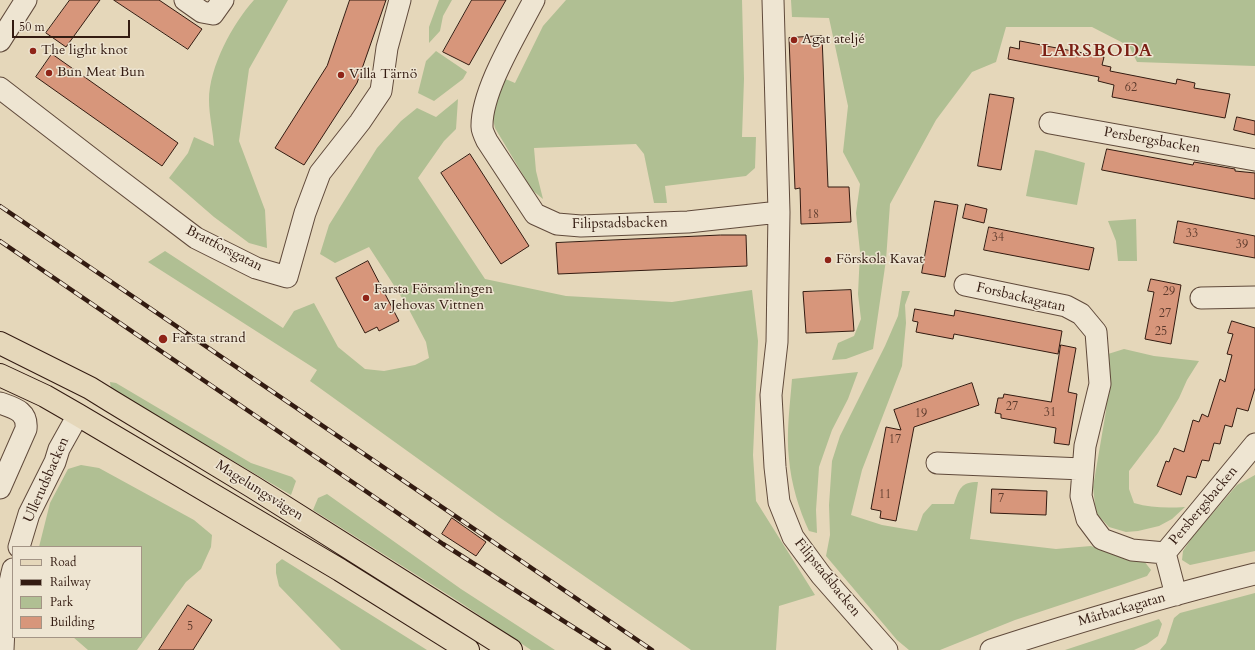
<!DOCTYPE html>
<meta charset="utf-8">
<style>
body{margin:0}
#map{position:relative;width:1255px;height:650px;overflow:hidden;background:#e5d7ba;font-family:Cardo,serif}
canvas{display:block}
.legend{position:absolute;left:12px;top:546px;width:130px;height:92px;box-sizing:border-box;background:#eee5d2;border:1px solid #a39485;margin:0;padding:5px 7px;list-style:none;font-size:12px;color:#331b11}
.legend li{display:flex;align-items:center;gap:8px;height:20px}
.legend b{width:20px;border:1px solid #a39485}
.scale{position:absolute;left:12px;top:20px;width:118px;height:18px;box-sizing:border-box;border:2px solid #331b11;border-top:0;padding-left:5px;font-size:12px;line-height:14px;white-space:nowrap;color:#331b11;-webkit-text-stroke:3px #eee5d2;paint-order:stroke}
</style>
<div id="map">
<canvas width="1255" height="650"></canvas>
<ul class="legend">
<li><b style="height:5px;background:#e5d7ba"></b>Road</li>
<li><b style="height:5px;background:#331b11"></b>Railway</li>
<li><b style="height:11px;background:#b0bf93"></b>Park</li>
<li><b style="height:11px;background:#d7967b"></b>Building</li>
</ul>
<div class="scale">50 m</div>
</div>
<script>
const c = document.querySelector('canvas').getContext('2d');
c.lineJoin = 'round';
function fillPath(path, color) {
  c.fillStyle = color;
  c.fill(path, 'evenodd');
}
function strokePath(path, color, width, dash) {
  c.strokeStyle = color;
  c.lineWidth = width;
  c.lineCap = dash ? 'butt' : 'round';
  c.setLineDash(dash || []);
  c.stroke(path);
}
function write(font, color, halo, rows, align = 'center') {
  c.font = font + ' Cardo,serif';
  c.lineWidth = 3;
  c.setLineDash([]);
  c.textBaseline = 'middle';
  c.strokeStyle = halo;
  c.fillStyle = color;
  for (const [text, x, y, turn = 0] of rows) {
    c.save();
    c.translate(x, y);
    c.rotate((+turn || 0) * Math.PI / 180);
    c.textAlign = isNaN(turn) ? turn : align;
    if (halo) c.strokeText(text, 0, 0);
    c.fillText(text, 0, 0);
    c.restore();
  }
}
const green = new Path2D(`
 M 254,0 L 288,0 L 249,69 L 239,141 L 265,210 L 267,248 L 249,243 L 214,217 L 169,178 L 188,153 L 194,137 L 214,146 C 213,131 209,115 209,100 C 209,67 233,23 254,0 Z
 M 439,0 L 452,0 L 443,16 L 440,31 L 429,43 L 429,27 Z
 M 566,0 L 742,0 L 744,79 L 742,137 L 756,137 L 755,168 L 746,176 L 665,186 L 667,203 L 654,203 L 644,154 L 636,144 L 534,148 L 536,171 L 543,199 L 532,190 L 495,128 L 490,107 L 501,77 L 515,83 L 543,26 Z
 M 791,0 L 1255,0 L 1255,66 L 1137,62 L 1129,46 L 1092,27 L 1006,27 L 996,62 L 972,72 L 936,120 L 890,204 L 886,260 L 873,349 L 846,359 L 832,360 L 838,343 L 854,336 L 861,319 L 858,294 L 860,252 L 856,213 L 860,184 L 843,152 L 848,106 L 829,18 L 792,17 Z
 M 436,51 L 467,72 L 463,79 L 434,101 L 418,93 L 426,61 Z
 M 458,99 L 456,129 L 444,141 L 418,178 L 485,279 L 566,296 L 672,302 L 752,290 L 758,341 L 753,455 L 756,501 L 815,595 L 779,606 L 776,650 L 691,650 L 499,517 L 310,381 L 317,370 L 148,262 L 165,251 L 283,328 L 294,311 L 314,303 L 338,347 L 365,369 L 384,371 L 415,365 L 429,358 L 426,342 L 406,304 L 369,247 L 335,263 L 320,254 L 329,225 L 377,148 L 401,121 L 417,108 L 436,117 Z
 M 1035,150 L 1043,151 L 1085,163 L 1077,205 L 1026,196 Z
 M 1136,219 L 1137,261 L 1118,261 L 1116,241 L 1108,221 Z
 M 902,291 L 910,291 L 905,305 L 906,323 L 902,366 L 862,470 L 851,515 L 882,525 L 917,531 L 923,514 L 932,504 L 954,504 C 959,489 961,482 978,482 L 970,539 L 1056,549 L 1091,546 L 1109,553 L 1131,560 L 1144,561 L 1151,570 L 1147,576 L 1124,584 L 1015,620 L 940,650 L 909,650 L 897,640 L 826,556 L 830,535 L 829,505 L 832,461 L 840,436 L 885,346 L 898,316 Z
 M 1124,349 L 1154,356 L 1199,361 L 1187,380 L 1179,398 L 1158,433 L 1129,471 L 1129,489 L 1134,503 C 1151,508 1167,508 1185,507 L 1172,519 L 1159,526 L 1138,531 L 1126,532 L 1109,527 L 1096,513 L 1093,487 L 1106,411 L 1108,354 Z
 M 858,372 L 848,399 L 832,430 L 819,467 L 816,510 L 817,533 L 809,531 C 799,510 791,483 789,459 C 786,433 790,405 792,379 Z
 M 110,382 L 116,383 L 251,463 L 292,477 L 296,481 L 291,495 L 111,389 Z
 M 81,465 L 99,468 L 194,520 L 212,535 L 211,547 L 201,569 L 186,582 L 137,650 L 88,650 L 73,637 L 141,637 L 141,547 L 39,547 L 50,503 L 68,469 Z
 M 1255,475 L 1255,551 L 1190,565 L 1182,560 L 1183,551 L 1193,536 L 1237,485 Z
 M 327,494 L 461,589 L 555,650 L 531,650 L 458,601 L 313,510 L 318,498 Z
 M 282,559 L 427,650 L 341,650 L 279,586 L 276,573 L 276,564 Z
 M 1255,593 L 1255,650 L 1160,650 L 1166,643 L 1174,618 L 1180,613 Z
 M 1159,619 L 1162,624 L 1158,636 L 1147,644 L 1134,650 L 1065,650 Z`);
const building = new Path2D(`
 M 70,0 L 100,0 L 66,47 L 46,33 Z
 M 114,0 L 159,0 L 202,29 L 188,49 Z
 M 350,0 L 386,0 L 357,83 L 304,165 L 275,148 L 327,66 Z
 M 472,0 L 506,0 L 469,65 L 443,52 Z
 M 822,36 L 828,187 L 849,187 L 851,222 L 801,224 L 800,188 L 795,189 L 789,38 Z
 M 1020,41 L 1104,57 L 1102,65 L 1111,67 L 1110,71 L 1176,84 L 1177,79 L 1195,83 L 1194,88 L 1230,94 L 1225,118 L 1112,97 L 1114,85 L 1098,81 L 1099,77 L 1008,59 L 1010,47 L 1019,49 Z
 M 52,54 L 178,143 L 162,166 L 36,77 Z
 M 990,94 L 1014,98 L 1001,170 L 978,166 Z
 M 1237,117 L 1255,121 L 1255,135 L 1234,130 Z
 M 1107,149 L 1193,165 L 1194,162 L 1235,169 L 1235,171 L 1255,173 L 1255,199 L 1102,170 Z
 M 470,154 L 529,246 L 501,264 L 441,173 Z
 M 935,201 L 958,205 L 945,277 L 922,273 Z
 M 966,204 L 987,209 L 984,223 L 963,218 Z
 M 1178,221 L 1255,236 L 1255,258 L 1174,243 Z
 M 989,227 L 1094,248 L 1089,270 L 984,250 Z
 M 721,235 L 746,235 L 747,266 L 558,274 L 556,243 Z
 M 368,261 L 399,321 L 379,331 L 377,327 L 365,333 L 336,278 Z
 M 1151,279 L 1181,285 L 1171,344 L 1145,339 L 1154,292 L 1148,291 Z
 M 851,290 L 854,331 L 806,333 L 803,292 Z
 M 915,309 L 954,316 L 955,310 L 1062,331 L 1058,354 L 954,334 L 953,339 L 916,332 L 918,322 L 913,321 Z
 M 1232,321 L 1255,328 L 1255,388 L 1248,411 L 1237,408 L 1232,427 L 1225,425 L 1220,444 L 1214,443 L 1209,461 L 1202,460 L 1196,478 L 1187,476 L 1181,495 L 1157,486 L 1166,461 L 1169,462 L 1174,448 L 1184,452 L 1193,420 L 1199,422 L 1202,414 L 1208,417 L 1220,379 L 1225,382 L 1232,355 L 1227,354 L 1233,334 L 1228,333 Z
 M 1061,345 L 1076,348 L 1068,392 L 1077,394 L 1069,445 L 1054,443 L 1056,428 L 1001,418 L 1001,414 L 995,413 L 998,398 L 1003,398 L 1004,394 L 1051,402 Z
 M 972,383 L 979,405 L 914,427 L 896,521 L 880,518 L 881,511 L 871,509 L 886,427 L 901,430 L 894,410 Z
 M 992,489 L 1047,491 L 1046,515 L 991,513 Z
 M 452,518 L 486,542 L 476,556 L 442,534 Z
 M 188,605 L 212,620 L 193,650 L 159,650 Z`);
const minor = new Path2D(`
 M 185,0 L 202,12 L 213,14 L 223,0
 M 534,0 C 517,33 481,91 482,127 C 482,131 485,137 487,141 L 535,214 L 557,224 L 581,226 L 688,222 L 779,212
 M 773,0 L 779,212 L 777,342 L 771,395 L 775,467 L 779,502 L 793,537 L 821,575 L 887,650
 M 0,41 L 26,0
 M 0,88 L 105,169 L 196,238 L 256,268 L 287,277 L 305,213 L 320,173 L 360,122 L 381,91 L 387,48 L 400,0
 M 1050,123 L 1255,160
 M 965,285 L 1066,306 L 1081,314 L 1096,332 L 1100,384 L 1085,446 L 1081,496 L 1087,519 L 1102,539 L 1132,550 L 1165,553
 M 1201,298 L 1255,297
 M 0,403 C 14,408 28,411 26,429 L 0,488
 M 937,463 L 1083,469
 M 19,547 L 29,514 L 55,462 L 59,449 L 78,415
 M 1176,595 L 1165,553 L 1255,444
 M 3,650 C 4,622 6,596 13,569
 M 991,650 C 1078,622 1166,596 1255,574`);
const major = new Path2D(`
 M 0,343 L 90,388 L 111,401 L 253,487 L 511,650
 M 0,375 L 45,396 L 78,415 L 340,570 L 468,650`);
const rail = new Path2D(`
 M 0,206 L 652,650
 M 0,241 L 443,544 L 609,650`);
const markers = [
 [794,40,4,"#8f2418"],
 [33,51,4,"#8f2418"],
 [49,73,4,"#8f2418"],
 [341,75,4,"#8f2418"],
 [828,260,4,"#8f2418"],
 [366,298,4,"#8f2418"],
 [163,339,5,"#8f2418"]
];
const numberNames = [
 ["62",1131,88],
 ["18",813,215],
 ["33",1192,234],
 ["34",998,238],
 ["39",1242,245],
 ["29",1169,292],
 ["27",1165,314],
 ["25",1161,332],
 ["27",1012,407],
 ["31",1050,413],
 ["19",921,414],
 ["17",895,440],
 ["11",885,495],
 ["7",1001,499],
 ["5",190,627]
];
const poiNames = [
 ["Agat ateljé",802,40],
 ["The light knot",41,51],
 ["Bun Meat Bun",57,73],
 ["Villa Tärnö",349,75],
 ["Förskola Kavat",836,260],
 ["Farsta Församlingen",374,290],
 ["av Jehovas Vittnen",374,306],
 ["Farsta strand",172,339]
];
const streetNames = [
 ["Persbergsbacken",1152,141,10],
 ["Filipstadsbacken",620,224,-1],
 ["Brattforsgatan",224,249,27],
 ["Forsbackagatan",1021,298,13],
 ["Ullerudsbacken",47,480,-66],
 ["Magelungsvägen",259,491,32],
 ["Persbergsbacken",1204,506,-50],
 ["Filipstadsbacken",827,578,51],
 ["Mårbackagatan",1122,610,-16]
];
const districtNames = [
 ["LARSBODA",1097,52]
];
fillPath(green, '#b0bf93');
fillPath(building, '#d7967b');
strokePath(building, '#331b11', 1);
strokePath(minor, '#604a3b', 23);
strokePath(major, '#331b11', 24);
strokePath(minor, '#eee5d2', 21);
strokePath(major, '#e5d7ba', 22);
strokePath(rail, '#331b11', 4.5);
strokePath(rail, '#eee5d2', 3, [9]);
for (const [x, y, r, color] of markers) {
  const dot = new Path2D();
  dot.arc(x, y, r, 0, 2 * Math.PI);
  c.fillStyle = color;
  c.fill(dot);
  strokePath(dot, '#eee5d2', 1.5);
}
write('12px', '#5c3a2c', null, numberNames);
write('14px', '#331b11', '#eee5d2', poiNames, 'left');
write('14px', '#331b11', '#eee5d2', streetNames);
c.letterSpacing = '1px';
write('bold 18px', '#7a1f14', '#eee5d2', districtNames);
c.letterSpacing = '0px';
</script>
